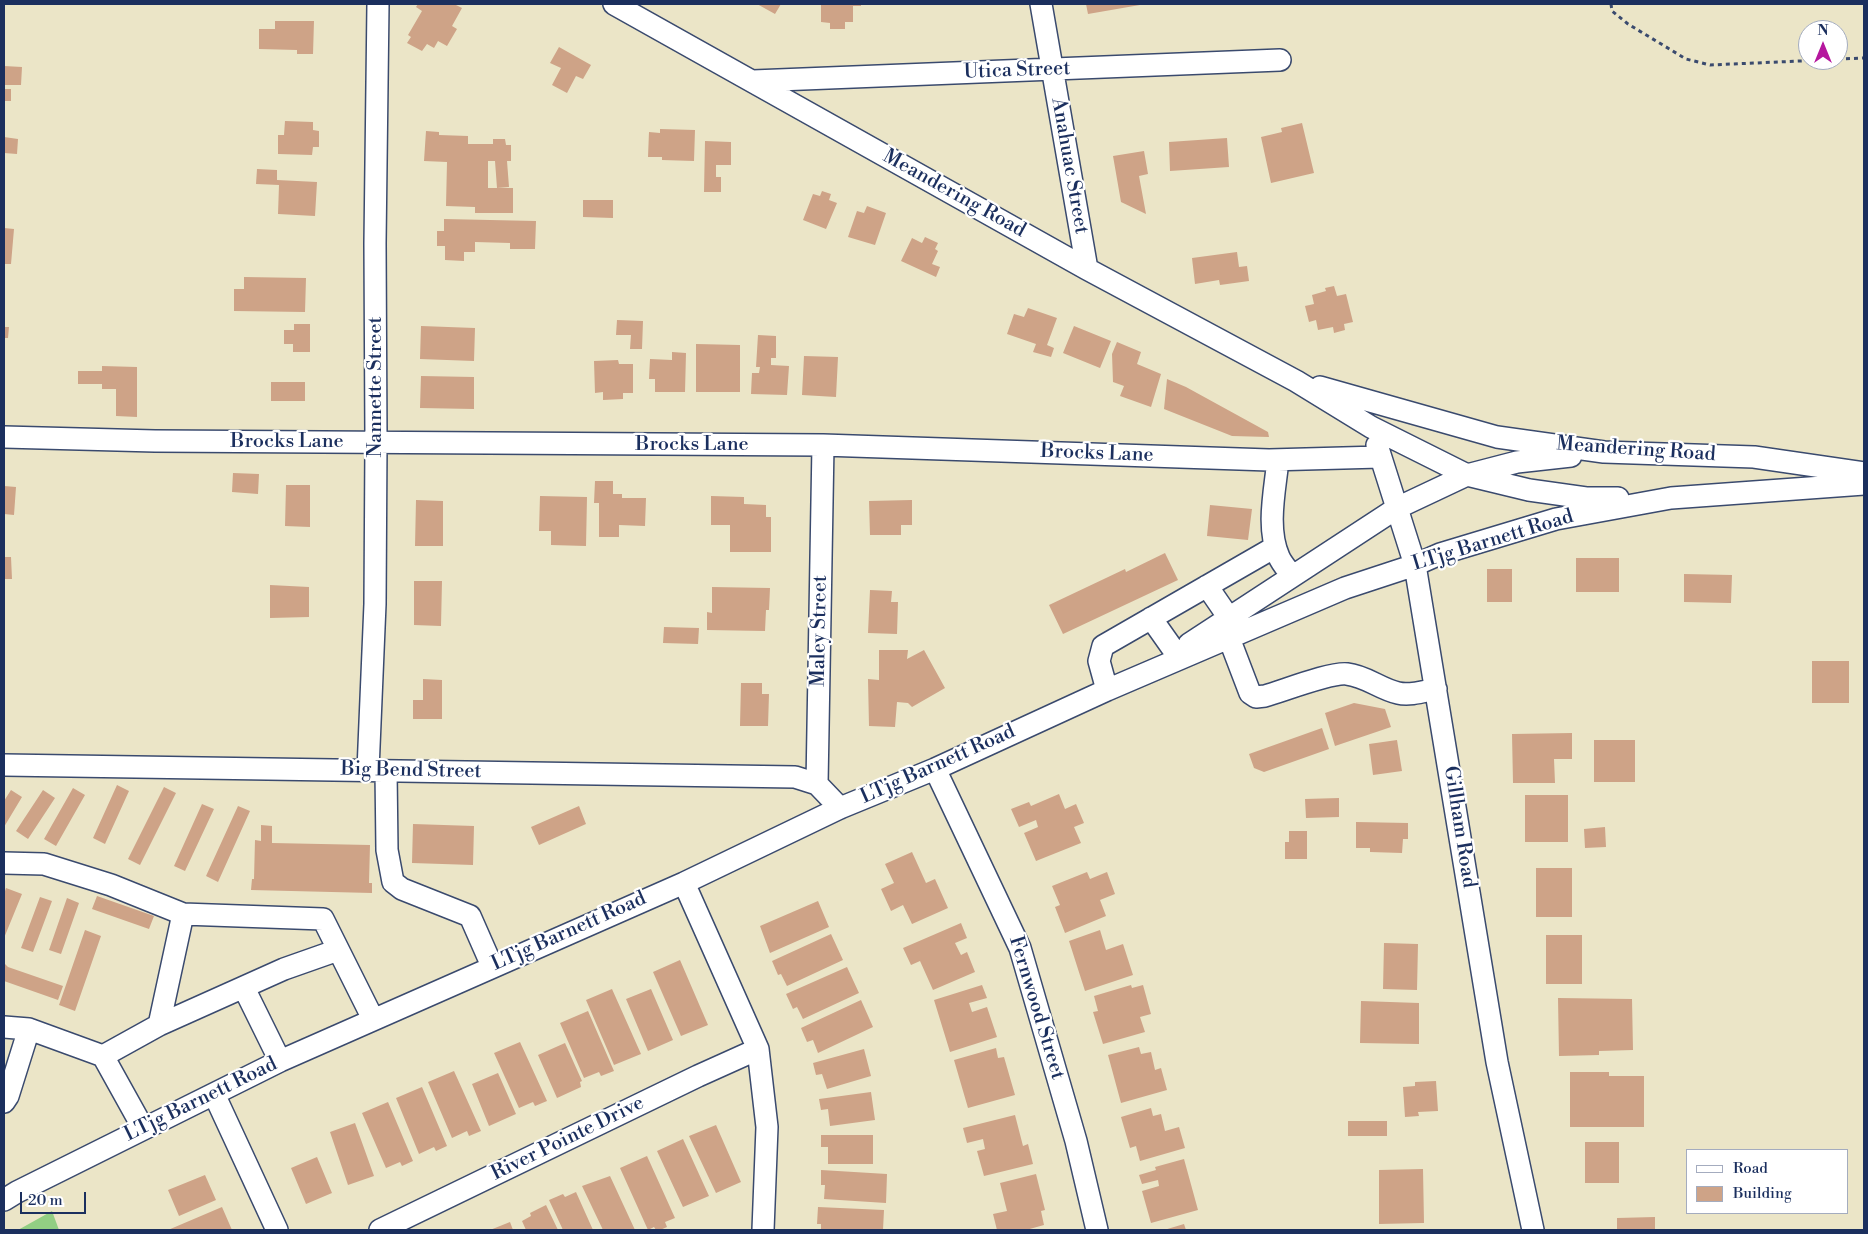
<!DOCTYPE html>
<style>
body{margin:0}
#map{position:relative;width:1868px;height:1234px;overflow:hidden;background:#ebe5c7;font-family:"Libre Bodoni",serif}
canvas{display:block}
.frame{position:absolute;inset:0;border:5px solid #1b2f5e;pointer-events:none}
.legend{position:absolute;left:1686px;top:1149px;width:162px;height:65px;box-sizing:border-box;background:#fff;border:1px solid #a4acbf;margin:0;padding:6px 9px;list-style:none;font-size:15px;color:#1b2f5e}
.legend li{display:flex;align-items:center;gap:10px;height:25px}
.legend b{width:25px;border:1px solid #a4acbf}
.north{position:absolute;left:1798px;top:20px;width:50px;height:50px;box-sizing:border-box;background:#fff;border:1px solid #a4acbf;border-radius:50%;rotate:0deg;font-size:14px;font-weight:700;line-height:20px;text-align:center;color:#1b2f5e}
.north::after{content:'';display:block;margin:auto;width:18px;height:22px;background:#b5179e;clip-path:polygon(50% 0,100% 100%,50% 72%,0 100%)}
.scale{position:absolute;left:20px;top:1192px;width:66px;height:22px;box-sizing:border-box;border:2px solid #1b2f5e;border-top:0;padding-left:6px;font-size:15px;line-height:18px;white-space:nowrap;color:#1b2f5e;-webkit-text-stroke:4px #fff;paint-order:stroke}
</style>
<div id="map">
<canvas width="1868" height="1234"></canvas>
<div class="frame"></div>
<ul class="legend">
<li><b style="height:6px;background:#fff"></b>Road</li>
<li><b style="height:14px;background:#cea387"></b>Building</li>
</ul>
<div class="north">N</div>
<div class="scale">20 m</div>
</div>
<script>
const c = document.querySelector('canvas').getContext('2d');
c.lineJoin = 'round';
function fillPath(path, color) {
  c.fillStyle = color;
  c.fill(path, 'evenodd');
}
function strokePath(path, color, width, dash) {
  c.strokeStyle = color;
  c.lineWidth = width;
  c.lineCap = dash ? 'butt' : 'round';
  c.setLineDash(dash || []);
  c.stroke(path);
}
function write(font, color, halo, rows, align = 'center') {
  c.font = font + ' "Libre Bodoni",serif';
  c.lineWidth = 4.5;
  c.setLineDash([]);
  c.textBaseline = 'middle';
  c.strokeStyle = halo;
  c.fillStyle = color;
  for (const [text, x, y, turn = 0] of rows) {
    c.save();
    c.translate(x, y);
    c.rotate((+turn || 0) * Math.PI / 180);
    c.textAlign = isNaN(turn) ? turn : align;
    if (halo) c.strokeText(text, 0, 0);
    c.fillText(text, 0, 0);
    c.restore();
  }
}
const green = new Path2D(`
 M 52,1211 L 59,1230 L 18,1230 Z`);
const building = new Path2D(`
 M 418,4 L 454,4 L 462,8 L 452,26 L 457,29 L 447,46 L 438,41 L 434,48 L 427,44 L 422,51 L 407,43 L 411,37 L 408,35 L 422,11 L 416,7 Z
 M 757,4 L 781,4 L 775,14 Z
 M 821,4 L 861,4 L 861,6 L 853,6 L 853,22 L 845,22 L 845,29 L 830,29 L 830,23 L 821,22 Z
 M 1086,4 L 1140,4 L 1140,5 L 1088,14 Z
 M 275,21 L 314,21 L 313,54 L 297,54 L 297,50 L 259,49 L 259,29 L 275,29 Z
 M 559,47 L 591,65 L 583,79 L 576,76 L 567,93 L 552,85 L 561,68 L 550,63 Z
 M 4,66 L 22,67 L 21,85 L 4,85 Z
 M 4,89 L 11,89 L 11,101 L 4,101 Z
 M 285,121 L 313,122 L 313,130 L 319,131 L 319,147 L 313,147 L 312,155 L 278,154 L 278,135 L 284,135 Z
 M 1302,123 L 1314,173 L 1271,183 L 1261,137 L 1282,132 L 1281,128 Z
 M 660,129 L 695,130 L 694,161 L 662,160 L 662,157 L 648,157 L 649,132 L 660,133 Z
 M 426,131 L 439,132 L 439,135 L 468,136 L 468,144 L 493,144 L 493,139 L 505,139 L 506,145 L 511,145 L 511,161 L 507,161 L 509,187 L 497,188 L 495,161 L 488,161 L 488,188 L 513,188 L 513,213 L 475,213 L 475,207 L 446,206 L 447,162 L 424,161 Z
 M 4,137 L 18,139 L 17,154 L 4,153 Z
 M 1227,138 L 1229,167 L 1170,171 L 1169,142 Z
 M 705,141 L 731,142 L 731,165 L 716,165 L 716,177 L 721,177 L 721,192 L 704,192 Z
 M 1144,151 L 1148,174 L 1139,176 L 1146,214 L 1121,202 L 1113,156 Z
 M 257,169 L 277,170 L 277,180 L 317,182 L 315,216 L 278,214 L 279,185 L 256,184 Z
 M 822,191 L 831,194 L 829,200 L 837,203 L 826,229 L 803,220 L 813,194 L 820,196 Z
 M 583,200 L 613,200 L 613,218 L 583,217 Z
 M 867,206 L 886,213 L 875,245 L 848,237 L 857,211 L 864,213 Z
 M 444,219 L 536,221 L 535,249 L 510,249 L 510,243 L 475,242 L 475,252 L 464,252 L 464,261 L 445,260 L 445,246 L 437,246 L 437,231 L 444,231 Z
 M 4,228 L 14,229 L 11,264 L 4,264 Z
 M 925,237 L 938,243 L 935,249 L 938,251 L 932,264 L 940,267 L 936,277 L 901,261 L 912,238 L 922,243 Z
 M 1237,252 L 1239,267 L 1247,266 L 1249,281 L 1220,285 L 1219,280 L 1195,284 L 1192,258 Z
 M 244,277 L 306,278 L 305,312 L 234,311 L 234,289 L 244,289 Z
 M 1334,286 L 1337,296 L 1346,294 L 1353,322 L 1344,324 L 1345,330 L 1334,333 L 1333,327 L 1318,330 L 1316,320 L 1309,322 L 1305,306 L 1314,304 L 1312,295 L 1326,291 L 1325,288 Z
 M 1028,308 L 1057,318 L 1047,345 L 1054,348 L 1051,357 L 1033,352 L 1036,344 L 1007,334 L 1014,314 L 1024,317 Z
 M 617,320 L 643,321 L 642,349 L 630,349 L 631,335 L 616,335 Z
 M 294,324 L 310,324 L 310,352 L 293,352 L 293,344 L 284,344 L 284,330 L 294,330 Z
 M 421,326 L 475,328 L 474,361 L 420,359 Z
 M 1074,326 L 1111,341 L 1100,368 L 1063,353 Z
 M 4,327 L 9,327 L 8,338 L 4,338 Z
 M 758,335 L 776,336 L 776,358 L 771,358 L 771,365 L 789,366 L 787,395 L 751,394 L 752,373 L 759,373 L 760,367 L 756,367 Z
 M 1117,342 L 1141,352 L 1137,364 L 1161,374 L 1151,407 L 1120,396 L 1124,386 L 1113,382 L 1112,354 Z
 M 696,344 L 740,345 L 740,392 L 696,392 Z
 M 672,352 L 686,353 L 685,392 L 655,392 L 655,379 L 649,379 L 650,359 L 672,360 Z
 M 804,356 L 838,357 L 836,397 L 802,395 Z
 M 618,360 L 619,364 L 633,364 L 633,393 L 623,393 L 623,399 L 603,400 L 603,392 L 595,393 L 594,361 Z
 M 102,366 L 137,367 L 137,417 L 116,416 L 116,389 L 102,389 L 102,384 L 78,384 L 78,371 L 102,371 Z
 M 421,376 L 474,377 L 474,409 L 420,408 Z
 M 1167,379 L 1186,387 L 1268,432 L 1269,437 L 1232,436 L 1164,409 Z
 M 271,382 L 305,382 L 305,401 L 271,401 Z
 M 233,473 L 259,474 L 258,494 L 232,492 Z
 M 595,481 L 613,481 L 613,494 L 622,494 L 622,498 L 646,498 L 645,526 L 619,525 L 619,537 L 599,537 L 599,503 L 594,503 Z
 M 286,485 L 310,485 L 310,527 L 285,526 Z
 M 4,486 L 16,487 L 14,515 L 4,514 Z
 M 540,496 L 587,497 L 586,546 L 551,545 L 551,531 L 539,531 Z
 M 711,496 L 744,497 L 744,504 L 766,505 L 766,517 L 771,517 L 771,552 L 730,552 L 730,525 L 711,525 Z
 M 416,500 L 443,501 L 443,546 L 415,546 Z
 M 912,500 L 912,525 L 901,525 L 901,535 L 870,535 L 869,501 Z
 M 1210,505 L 1252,509 L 1248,540 L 1207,536 Z
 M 1165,553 L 1178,580 L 1063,634 L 1049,605 L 1125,569 L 1126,572 Z
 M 4,557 L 11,557 L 12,579 L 4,579 Z
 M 1576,558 L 1619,558 L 1619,592 L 1576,592 Z
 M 1487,569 L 1512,569 L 1512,602 L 1487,602 Z
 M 1684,574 L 1732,575 L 1731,603 L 1684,602 Z
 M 414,581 L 442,581 L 441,626 L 414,625 Z
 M 270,585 L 309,587 L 309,617 L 270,618 Z
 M 712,587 L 770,588 L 769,610 L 766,610 L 765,631 L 707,630 L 707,612 L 712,613 Z
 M 870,590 L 892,591 L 891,602 L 898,602 L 897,634 L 868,633 Z
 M 664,627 L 699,628 L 698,644 L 663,643 Z
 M 879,650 L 908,650 L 907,659 L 924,650 L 945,688 L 912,707 L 908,703 L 897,702 L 895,727 L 869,726 L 868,679 L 879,680 Z
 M 1812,661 L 1849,661 L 1849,703 L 1812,703 Z
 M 423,679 L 442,680 L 442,719 L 413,719 L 413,700 L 423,700 Z
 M 741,683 L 762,683 L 762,694 L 769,694 L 768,726 L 740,726 Z
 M 1354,703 L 1385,709 L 1391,727 L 1335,746 L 1325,713 Z
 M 1322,728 L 1329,749 L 1264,772 L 1254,768 L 1249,754 Z
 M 1572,733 L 1572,759 L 1554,759 L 1555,783 L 1513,783 L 1512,734 Z
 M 1397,740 L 1402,771 L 1373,775 L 1369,744 Z
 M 1594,740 L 1635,740 L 1635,782 L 1594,782 Z
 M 117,785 L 129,791 L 105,844 L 93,838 Z
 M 164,787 L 176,793 L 140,865 L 128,859 Z
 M 73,788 L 85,795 L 56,846 L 44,839 Z
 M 11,790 L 22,797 L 4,827 L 4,801 Z
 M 43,790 L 55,798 L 28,839 L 16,831 Z
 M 1059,794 L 1065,809 L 1076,804 L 1084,823 L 1074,827 L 1081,843 L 1036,861 L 1024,833 L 1038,827 L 1036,820 L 1019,827 L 1011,809 L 1029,802 L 1031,806 Z
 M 1525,795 L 1568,795 L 1568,842 L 1525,842 Z
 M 1339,798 L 1339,817 L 1306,818 L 1305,799 Z
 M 202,804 L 214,809 L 185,871 L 174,866 Z
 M 238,806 L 250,811 L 218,882 L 206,876 Z
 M 579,806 L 586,824 L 539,845 L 531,827 Z
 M 1356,822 L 1408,823 L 1408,839 L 1403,839 L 1402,853 L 1370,852 L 1370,848 L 1356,848 Z
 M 413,824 L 474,826 L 473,865 L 412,863 Z
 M 261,825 L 272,826 L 272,843 L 370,845 L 369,883 L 372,883 L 372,893 L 251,890 L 252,879 L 254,879 L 255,840 L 261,841 Z
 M 1605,827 L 1606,847 L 1585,848 L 1584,829 Z
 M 1289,831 L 1307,831 L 1307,859 L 1285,859 L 1285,842 L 1289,842 Z
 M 912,852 L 926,883 L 935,879 L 948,908 L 912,924 L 903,905 L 891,911 L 881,889 L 894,883 L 885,864 Z
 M 1536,868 L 1572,868 L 1572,917 L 1536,917 Z
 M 1087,872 L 1090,879 L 1107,872 L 1115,894 L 1100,900 L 1106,916 L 1065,933 L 1055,907 L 1060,905 L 1052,886 Z
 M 6,888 L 22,894 L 4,938 L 4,894 Z
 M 97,896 L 154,916 L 149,929 L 92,909 Z
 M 40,897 L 52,901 L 33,952 L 21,948 Z
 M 67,898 L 79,903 L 61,954 L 49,950 Z
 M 818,901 L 829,927 L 770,953 L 760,926 Z
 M 961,923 L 967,938 L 955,943 L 961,955 L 967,952 L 975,972 L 933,990 L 920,961 L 911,965 L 903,948 Z
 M 85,930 L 101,936 L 75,1011 L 59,1005 Z
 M 1100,930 L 1106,950 L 1123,944 L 1133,975 L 1085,991 L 1069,941 Z
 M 831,934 L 843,960 L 787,986 L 781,974 L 778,975 L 772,961 Z
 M 1546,935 L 1582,935 L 1582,984 L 1546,984 Z
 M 1384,943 L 1418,944 L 1417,990 L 1383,989 Z
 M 680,960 L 708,1025 L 681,1036 L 653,972 Z
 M 4,963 L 8,967 L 63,986 L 58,1000 L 4,981 Z
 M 847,967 L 859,993 L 803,1019 L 797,1007 L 793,1009 L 786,994 Z
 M 982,985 L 987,998 L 969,1003 L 972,1012 L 987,1007 L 997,1037 L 950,1052 L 934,1000 Z
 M 1131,985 L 1132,988 L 1143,985 L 1151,1014 L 1140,1017 L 1145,1032 L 1103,1044 L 1093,1012 L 1098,1011 L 1094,996 Z
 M 612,989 L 641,1054 L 614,1065 L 586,1000 Z
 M 651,989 L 673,1040 L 648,1051 L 626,999 Z
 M 1558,998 L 1632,999 L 1633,1050 L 1599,1051 L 1599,1055 L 1559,1056 Z
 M 861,1000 L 873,1027 L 818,1053 L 813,1040 L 807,1042 L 801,1028 Z
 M 1361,1001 L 1419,1003 L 1419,1044 L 1360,1043 Z
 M 588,1011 L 614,1071 L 601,1076 L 599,1072 L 584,1078 L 560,1023 Z
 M 520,1042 L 547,1101 L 535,1106 L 533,1102 L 519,1108 L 494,1053 Z
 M 565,1043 L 582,1081 L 580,1082 L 581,1087 L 557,1098 L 538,1055 Z
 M 1139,1047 L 1141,1054 L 1151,1052 L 1155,1070 L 1161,1068 L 1167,1090 L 1121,1103 L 1108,1055 Z
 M 996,1048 L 998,1058 L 1004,1057 L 1015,1095 L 968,1108 L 954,1060 Z
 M 864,1049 L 871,1076 L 827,1089 L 822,1074 L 816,1075 L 813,1063 Z
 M 454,1071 L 481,1131 L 469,1136 L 467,1131 L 452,1138 L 428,1082 Z
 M 1570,1072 L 1609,1072 L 1609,1076 L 1644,1076 L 1644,1127 L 1570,1127 Z
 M 498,1073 L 516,1114 L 489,1126 L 472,1084 Z
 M 1436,1081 L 1438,1111 L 1418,1112 L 1419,1116 L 1405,1117 L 1403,1087 L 1415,1086 L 1415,1082 Z
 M 422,1087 L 447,1146 L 436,1151 L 434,1147 L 419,1154 L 396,1098 Z
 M 871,1092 L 875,1120 L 830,1126 L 828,1109 L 821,1110 L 819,1099 Z
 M 388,1102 L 413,1161 L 402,1166 L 400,1162 L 386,1168 L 362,1113 Z
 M 1151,1108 L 1153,1116 L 1161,1114 L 1165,1131 L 1179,1127 L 1185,1148 L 1140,1161 L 1136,1146 L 1130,1148 L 1121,1117 Z
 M 1015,1115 L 1023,1146 L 1028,1144 L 1033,1164 L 984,1176 L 977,1151 L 985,1149 L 983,1139 L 967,1143 L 963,1128 Z
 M 1348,1121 L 1387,1121 L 1387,1136 L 1348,1136 Z
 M 355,1123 L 374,1176 L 348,1185 L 330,1132 Z
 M 716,1125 L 741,1182 L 716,1193 L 689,1136 Z
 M 821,1135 L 873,1135 L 873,1164 L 828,1164 L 828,1147 L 821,1147 Z
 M 683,1139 L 709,1196 L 683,1207 L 657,1151 Z
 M 1585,1142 L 1619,1142 L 1619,1183 L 1585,1183 Z
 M 647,1156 L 675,1218 L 665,1222 L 667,1227 L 660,1230 L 656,1230 L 654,1227 L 648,1230 L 620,1168 Z
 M 317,1157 L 332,1193 L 306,1204 L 291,1168 Z
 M 1184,1159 L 1198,1210 L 1151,1223 L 1142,1191 L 1159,1186 L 1158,1180 L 1142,1184 L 1139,1175 L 1156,1170 L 1155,1167 Z
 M 1423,1169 L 1424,1223 L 1379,1224 L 1379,1170 Z
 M 821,1170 L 887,1174 L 886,1203 L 824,1199 L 825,1185 L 821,1185 Z
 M 1036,1174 L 1045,1210 L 1041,1211 L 1044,1225 L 1026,1230 L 997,1230 L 993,1214 L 1007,1211 L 1000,1183 Z
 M 205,1175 L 216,1200 L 179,1216 L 168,1190 Z
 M 610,1176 L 635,1230 L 603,1230 L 582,1186 Z
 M 576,1192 L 593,1230 L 563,1230 L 549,1200 L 563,1194 L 565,1197 Z
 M 546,1205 L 558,1230 L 526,1230 L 522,1221 L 531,1216 L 530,1213 Z
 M 222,1207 L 232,1230 L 168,1230 Z
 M 818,1207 L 884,1210 L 883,1230 L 821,1230 L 821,1224 L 817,1224 Z
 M 1655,1217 L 1655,1230 L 1617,1230 L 1617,1218 Z
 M 510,1222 L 513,1230 L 490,1230 Z
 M 1184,1224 L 1186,1230 L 1164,1230 Z`);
const path = new Path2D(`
 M 1611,4 L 1612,11 L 1628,24 L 1686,59 L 1710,65 L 1823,60
 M 1838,59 L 1864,58`);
const minor = new Path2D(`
 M 614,4 L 1087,269 L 1296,381 L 1371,427 L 1467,475 L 1529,490 L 1586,498 L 1618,498
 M 1041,4 L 1087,269
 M 753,81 L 1280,60
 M 1320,387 L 1497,437 L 1604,452 L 1754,457 L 1864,473
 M 4,437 L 155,441 L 823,445 L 1269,460 L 1380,457
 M 823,445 L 817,784 L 840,808
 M 1377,445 L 1415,565 L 1497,1062 L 1533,1230
 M 1278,460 C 1275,490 1266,528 1279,557 C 1282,564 1288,570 1292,576
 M 1207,586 L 1229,618
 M 1151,618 L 1175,652
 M 1229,638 L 1250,693 L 1256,697 L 1265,696 C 1283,691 1331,672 1347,674 C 1366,676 1380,689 1398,693 C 1410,696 1425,691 1436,689
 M 1189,644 L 1397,508 L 1467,475 L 1517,462 L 1571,456
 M 1107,690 L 1099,661 L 1103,646 L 1275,547
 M 4,765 L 795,777 L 817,784
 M 935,769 L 1020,948 L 1076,1141 L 1097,1230
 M 368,770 L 375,604 L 376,442 L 375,243 L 378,4
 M 386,771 L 387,850 L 393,882 L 402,889 L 470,916 L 492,966
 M 4,863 L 44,864 L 111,885 L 183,914 L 323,919 L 373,1019
 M 684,883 L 758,1049 L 767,1127 L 763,1230
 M 244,988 L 280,1061
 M 159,1025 L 284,969 L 338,950
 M 4,1027 L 29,1029 L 103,1056 L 143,1128
 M 103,1056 L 159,1025 L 183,914
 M 214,1094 L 277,1230
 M 4,1102 L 8,1096 L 29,1029
 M 4,1200 L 17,1192 L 280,1061 L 684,883 L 840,808 L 935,769 L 1107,690 L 1345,588 L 1415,565 L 1440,554 L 1556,519 L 1671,498 L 1864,484
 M 380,1230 L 698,1076 L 758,1049`);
const streetNames = [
 ["Utica Street",1017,71,-2],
 ["Anahuac Street",1069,166,80],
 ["Meandering Road",954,194,29],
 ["Nannette Street",376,387,-90],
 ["Brocks Lane",287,442],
 ["Brocks Lane",692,445],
 ["Meandering Road",1636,450,4],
 ["Brocks Lane",1097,454,2],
 ["LTjg Barnett Road",1493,541,-17],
 ["Maley Street",820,631,-89],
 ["LTjg Barnett Road",938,765,-24],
 ["Big Bend Street",411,771,1],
 ["Gillham Road",1459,827,81],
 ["LTjg Barnett Road",569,932,-24],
 ["Fernwood Street",1036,1008,73],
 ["LTjg Barnett Road",201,1100,-26],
 ["River Pointe Drive",568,1139,-26]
];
fillPath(green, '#92ce83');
fillPath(building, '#cea387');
strokePath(minor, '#3a4a6e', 24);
strokePath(path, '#3a4a6e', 3, [4, 4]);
strokePath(minor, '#fff', 21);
write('20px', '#1b2f5e', '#fff', streetNames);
</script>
